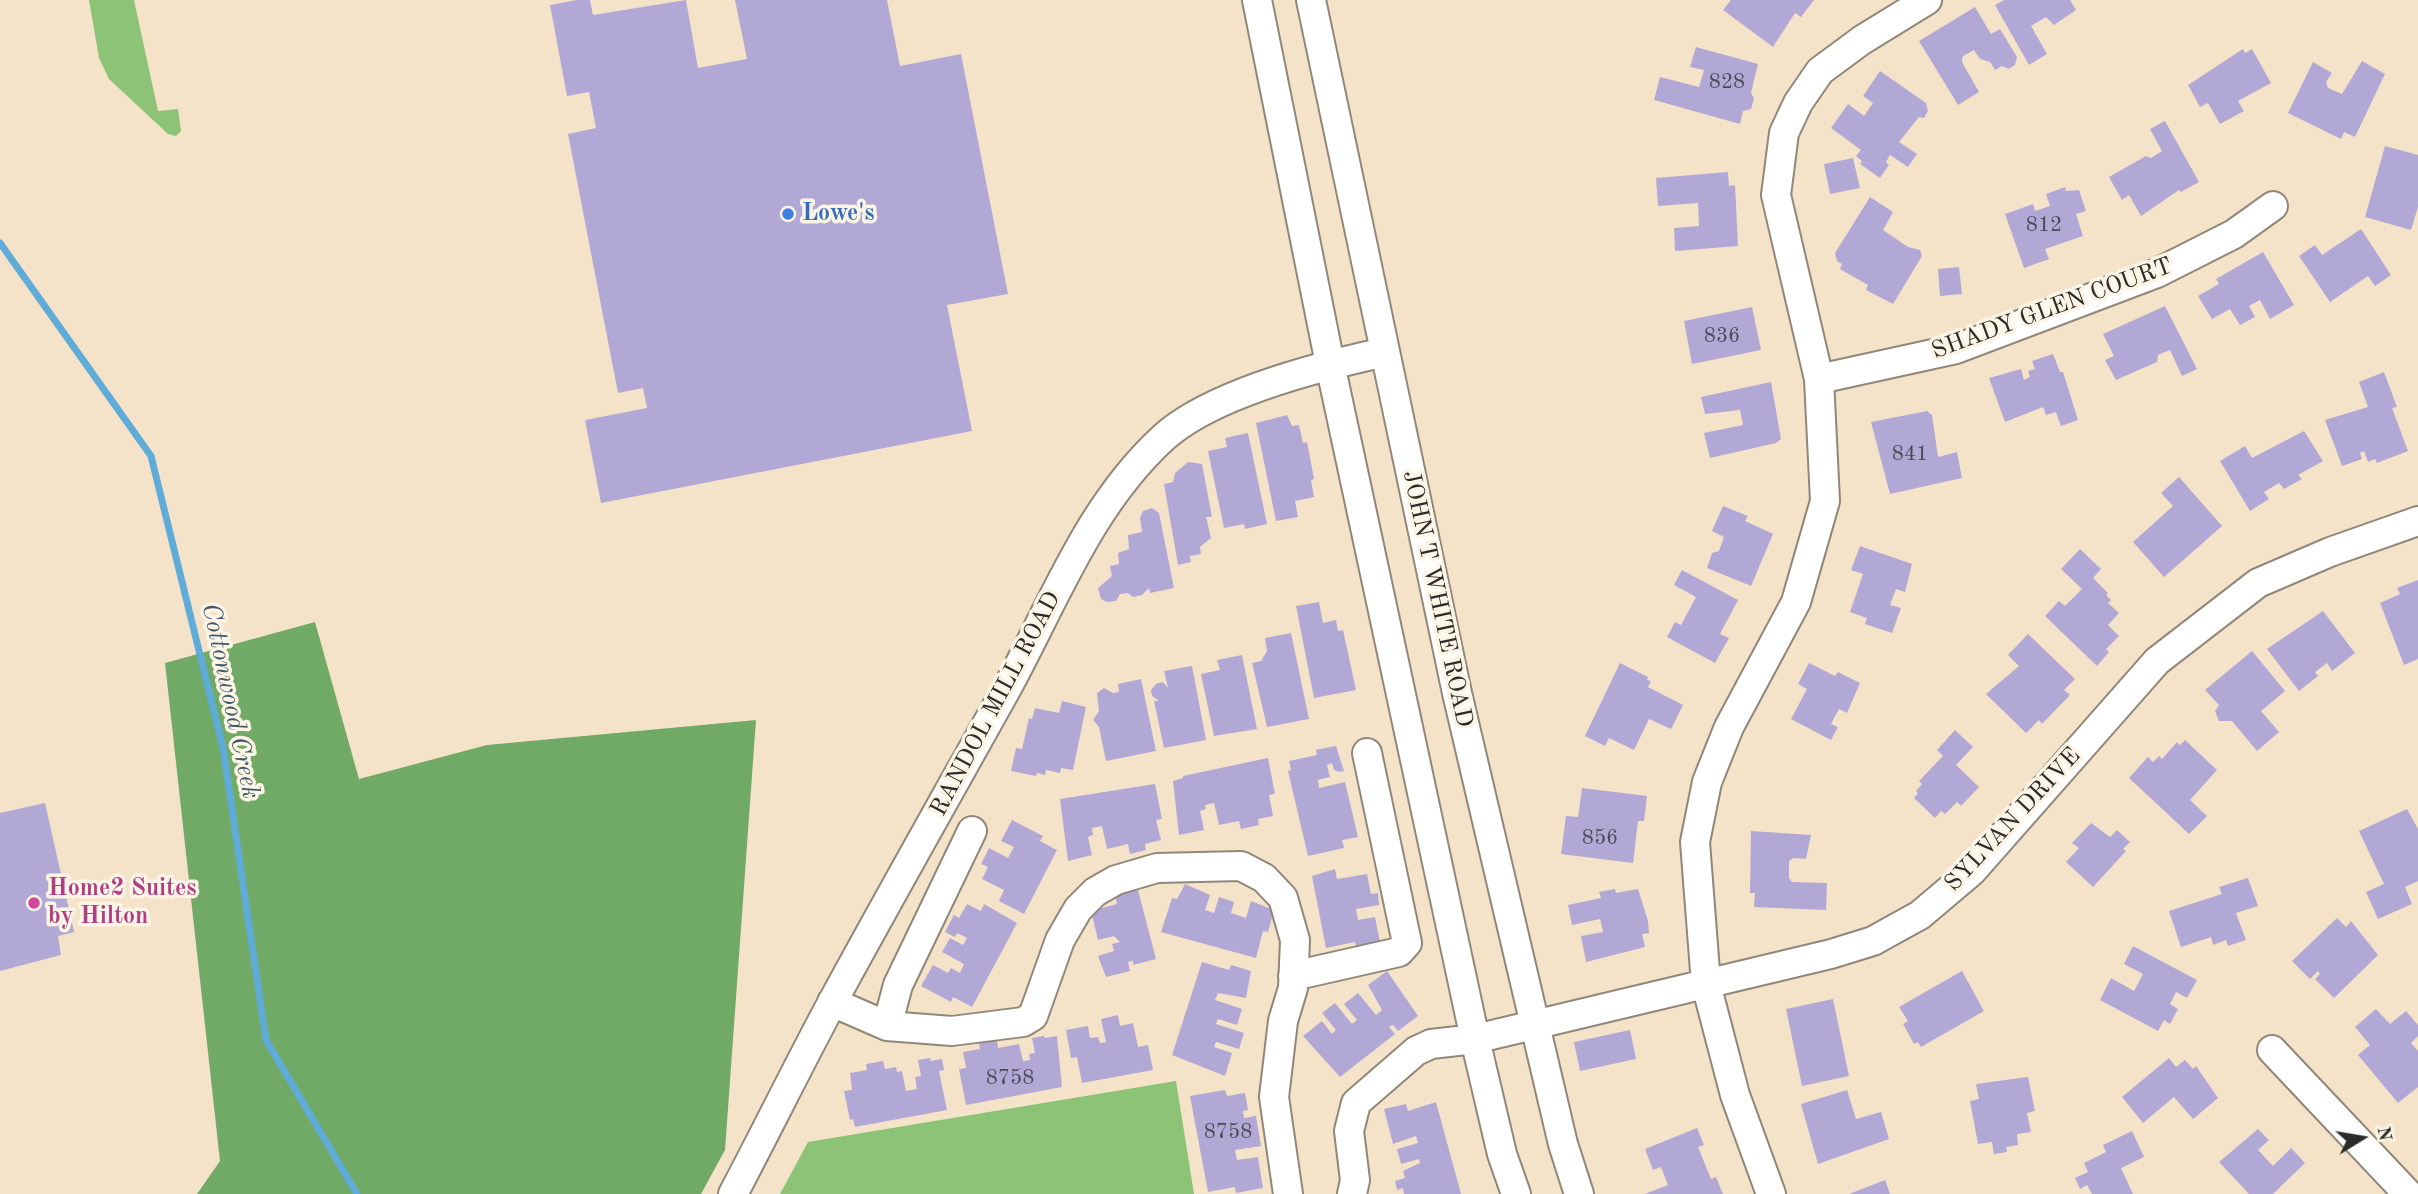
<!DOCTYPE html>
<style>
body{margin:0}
#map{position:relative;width:2418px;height:1194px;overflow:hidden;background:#f5e3c9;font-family:"Old Standard TT",serif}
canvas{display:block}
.north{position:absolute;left:2327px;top:1103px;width:70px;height:70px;-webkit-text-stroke:5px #fcf5e5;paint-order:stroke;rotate:79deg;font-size:19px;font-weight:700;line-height:28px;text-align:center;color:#2b2b2b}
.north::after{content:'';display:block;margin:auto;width:24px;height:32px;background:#2b2b2b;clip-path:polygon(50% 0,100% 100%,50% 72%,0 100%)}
</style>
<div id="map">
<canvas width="2418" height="1194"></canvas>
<div class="north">N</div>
</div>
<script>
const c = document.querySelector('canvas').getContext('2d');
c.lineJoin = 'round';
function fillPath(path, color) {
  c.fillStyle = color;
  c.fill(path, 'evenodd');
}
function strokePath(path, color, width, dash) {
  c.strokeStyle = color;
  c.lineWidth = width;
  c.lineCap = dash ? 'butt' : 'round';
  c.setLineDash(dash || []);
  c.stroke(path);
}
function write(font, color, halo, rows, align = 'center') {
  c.font = font + ' "Old Standard TT",serif';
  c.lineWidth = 7;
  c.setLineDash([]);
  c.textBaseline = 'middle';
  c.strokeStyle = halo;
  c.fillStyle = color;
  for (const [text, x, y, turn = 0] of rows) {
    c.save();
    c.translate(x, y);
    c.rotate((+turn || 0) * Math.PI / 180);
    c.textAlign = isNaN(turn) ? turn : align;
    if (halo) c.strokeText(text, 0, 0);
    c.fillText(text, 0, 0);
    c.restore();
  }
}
const green = new Path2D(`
 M 89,0 L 134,0 L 158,111 L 178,109 L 181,131 L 176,136 L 168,134 L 109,79 L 99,58 Z
 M 1176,1081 L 1194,1194 L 780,1194 L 808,1142 Z`);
const forest = new Path2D(`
 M 315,622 L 359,779 L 487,745 L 756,720 L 725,1150 L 701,1194 L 197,1194 L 220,1161 L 165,663 Z`);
const stream = new Path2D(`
 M 0,243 L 151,456 L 223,748 L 266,1040 L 357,1194`);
const building = new Path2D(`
 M 577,0 L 590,0 L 593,15 L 686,0 L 698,68 L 747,59 L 735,0 L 887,0 L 900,66 L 961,54 L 1008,294 L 947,305 L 972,431 L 601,503 L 585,420 L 647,408 L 643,388 L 618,393 L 568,134 L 596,128 L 589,92 L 567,96 L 550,5 Z
 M 1731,0 L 1814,0 L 1801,17 L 1795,13 L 1773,47 L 1723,10 Z
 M 2004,0 L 2070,0 L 2076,10 L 2054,25 L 2046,17 L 2031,26 L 2047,54 L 2029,65 L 1995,5 Z
 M 1975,7 L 1991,34 L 2000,29 L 2017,57 L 2015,65 L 2009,69 L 2002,66 L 1995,70 L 1990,62 L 1980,59 L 1974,50 L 1963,56 L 1962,62 L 1979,92 L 1958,105 L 1919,41 Z
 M 1696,47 L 1758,64 L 1751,93 L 1754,98 L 1751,109 L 1743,111 L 1740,124 L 1654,100 L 1660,77 L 1699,87 L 1704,70 L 1690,67 Z
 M 2243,49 L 2245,53 L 2252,49 L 2271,83 L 2238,101 L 2244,111 L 2220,124 L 2208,103 L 2200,107 L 2188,85 Z
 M 2362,61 L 2385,74 L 2355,137 L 2344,132 L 2341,139 L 2288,113 L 2313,62 L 2332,73 L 2326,82 L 2328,88 L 2342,94 Z
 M 1880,71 L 1926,103 L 1928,111 L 1924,118 L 1919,117 L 1899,142 L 1917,154 L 1908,167 L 1890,155 L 1886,162 L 1889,165 L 1880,178 L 1860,164 L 1862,161 L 1856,156 L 1861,150 L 1831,128 L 1848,104 L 1864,116 L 1873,103 L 1863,96 Z
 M 2165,121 L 2199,182 L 2181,192 L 2179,190 L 2141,216 L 2129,195 L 2122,200 L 2109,177 L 2146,156 L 2151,158 L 2162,151 L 2150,129 Z
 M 2385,146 L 2418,155 L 2418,207 L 2411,230 L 2365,217 Z
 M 1853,158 L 1860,188 L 1830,194 L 1824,164 Z
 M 1728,172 L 1729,186 L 1735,185 L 1738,246 L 1675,251 L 1674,228 L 1699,226 L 1698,203 L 1658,206 L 1656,178 Z
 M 2065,187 L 2066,191 L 2079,190 L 2086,211 L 2076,214 L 2083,236 L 2045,249 L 2049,259 L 2024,268 L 2005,214 L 2033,204 L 2035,211 L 2050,206 L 2046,194 Z
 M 1870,197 L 1893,212 L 1883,230 L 1908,247 L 1920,250 L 1922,256 L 1893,304 L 1866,290 L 1868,285 L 1840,269 L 1842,264 L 1837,261 L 1835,253 Z
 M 2361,229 L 2391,275 L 2375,286 L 2368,276 L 2330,302 L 2299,256 L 2315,245 L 2322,255 Z
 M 2263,252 L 2294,305 L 2270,319 L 2260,300 L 2249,306 L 2255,317 L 2240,325 L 2230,309 L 2212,319 L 2198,296 L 2219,284 L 2216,279 Z
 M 1959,267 L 1962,294 L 1940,296 L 1938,269 Z
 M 2165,306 L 2197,369 L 2182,376 L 2170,350 L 2158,355 L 2157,362 L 2116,380 L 2105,360 L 2114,356 L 2103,334 Z
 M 1752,307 L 1761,350 L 1692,364 L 1684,321 Z
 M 2053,354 L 2060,372 L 2063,372 L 2078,420 L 2061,426 L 2056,412 L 2046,415 L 2043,407 L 2005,422 L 1989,378 L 2021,369 L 2024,380 L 2030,377 L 2028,371 L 2035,369 L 2032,361 Z
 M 2384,372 L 2397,407 L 2392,408 L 2408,451 L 2377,463 L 2375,459 L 2368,462 L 2364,451 L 2360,453 L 2362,459 L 2342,466 L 2325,420 L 2368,407 L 2359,382 Z
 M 1771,382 L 1781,439 L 1776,443 L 1710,458 L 1704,433 L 1743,425 L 1740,410 L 1705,414 L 1701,397 Z
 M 1927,411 L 1932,415 L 1938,457 L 1957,452 L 1962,478 L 1890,494 L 1871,422 Z
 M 1287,415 L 1292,426 L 1299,425 L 1303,443 L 1307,442 L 1314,479 L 1311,480 L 1314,497 L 1295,501 L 1298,517 L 1276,521 L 1256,423 Z
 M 2304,431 L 2323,461 L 2298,475 L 2302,479 L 2284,489 L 2279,483 L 2264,492 L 2269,499 L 2250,511 L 2220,461 L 2245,446 L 2252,458 Z
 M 1248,433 L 1267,524 L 1245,529 L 1244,524 L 1224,528 L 1208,451 L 1227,447 L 1225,438 Z
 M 1188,462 L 1202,464 L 1212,517 L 1206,517 L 1211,538 L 1200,547 L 1201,554 L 1190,556 L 1191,562 L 1178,565 L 1164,484 L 1173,482 L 1175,473 Z
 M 2179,477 L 2222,526 L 2164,577 L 2133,542 L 2173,506 L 2161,493 Z
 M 1723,506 L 1748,516 L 1745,521 L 1773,534 L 1751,586 L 1707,568 L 1712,553 L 1719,551 L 1724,537 L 1712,531 Z
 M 1152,508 L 1159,513 L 1174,588 L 1150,593 L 1149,588 L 1142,595 L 1133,597 L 1128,593 L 1120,594 L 1116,601 L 1107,602 L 1101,599 L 1098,588 L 1112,576 L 1110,566 L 1119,564 L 1118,553 L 1129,549 L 1128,535 L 1142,532 L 1140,518 L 1143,511 Z
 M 1860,546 L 1912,564 L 1905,592 L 1896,589 L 1890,605 L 1901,608 L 1892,633 L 1865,624 L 1867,618 L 1850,612 L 1863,574 L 1851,570 Z
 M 2080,549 L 2101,569 L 2093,578 L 2108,593 L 2106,595 L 2111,600 L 2108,603 L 2119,613 L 2108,625 L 2119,636 L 2106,649 L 2109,652 L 2097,666 L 2045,616 L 2059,601 L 2065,606 L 2082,589 L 2061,569 Z
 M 1682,570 L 1738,600 L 1720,634 L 1729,638 L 1715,663 L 1667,637 L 1675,622 L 1681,625 L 1696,597 L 1674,585 Z
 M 2418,580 L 2418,659 L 2404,665 L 2380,603 L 2400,594 L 2397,588 Z
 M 1319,602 L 1323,623 L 1336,620 L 1338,631 L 1343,630 L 1356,690 L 1314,698 L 1296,606 Z
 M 2323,611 L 2355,653 L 2332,671 L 2327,663 L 2315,672 L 2318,676 L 2299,691 L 2267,649 Z
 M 1291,633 L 1309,719 L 1267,727 L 1252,663 L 1261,661 L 1267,651 L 1265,638 Z
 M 2028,634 L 2075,679 L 2064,690 L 2070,695 L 2042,724 L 2039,720 L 2026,733 L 1986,694 L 2019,666 L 2008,655 Z
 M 2252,651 L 2285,691 L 2261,711 L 2279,732 L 2257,751 L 2232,721 L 2219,721 L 2215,711 L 2219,705 L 2205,690 Z
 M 1242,655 L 1257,729 L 1214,736 L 1201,674 L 1220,670 L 1217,660 Z
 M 1620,663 L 1648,677 L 1647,680 L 1651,681 L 1648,687 L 1683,705 L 1671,729 L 1649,719 L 1634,750 L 1609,738 L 1605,746 L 1585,736 Z
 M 1809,663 L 1835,676 L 1838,672 L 1860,683 L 1847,713 L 1839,709 L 1831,724 L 1838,727 L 1831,740 L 1791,719 L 1807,689 L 1798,684 Z
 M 1192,666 L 1206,740 L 1164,748 L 1154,701 L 1159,701 L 1152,696 L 1151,690 L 1156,684 L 1163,682 L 1168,688 L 1164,671 Z
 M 1141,679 L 1156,751 L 1106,761 L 1099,727 L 1093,720 L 1099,711 L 1097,693 L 1104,688 L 1113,693 L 1119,692 L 1118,684 Z
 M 1062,701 L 1086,707 L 1073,770 L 1061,768 L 1060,773 L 1046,770 L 1045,775 L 1037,773 L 1036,776 L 1011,771 L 1016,748 L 1022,749 L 1029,718 L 1032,719 L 1035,708 L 1059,713 Z
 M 1955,730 L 1973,747 L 1956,765 L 1979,787 L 1961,806 L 1957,802 L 1945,814 L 1941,811 L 1935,818 L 1914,798 L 1918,793 L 1916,791 L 1922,784 L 1919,781 L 1943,756 L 1937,750 Z
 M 2185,740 L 2217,770 L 2190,800 L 2207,816 L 2189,834 L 2129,778 L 2148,757 L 2153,762 L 2159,756 L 2162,759 L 2177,742 L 2180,745 Z
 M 1336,746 L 1344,771 L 1339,772 L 1334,770 L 1332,763 L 1327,765 L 1330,777 L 1318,780 L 1319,788 L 1345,782 L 1358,837 L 1342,840 L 1344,848 L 1308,856 L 1288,771 L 1291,770 L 1289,761 L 1317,755 L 1316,750 Z
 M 1268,758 L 1275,794 L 1269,795 L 1273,816 L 1258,819 L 1259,825 L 1241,829 L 1239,821 L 1219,825 L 1214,803 L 1205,805 L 1206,809 L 1200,811 L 1204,830 L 1179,835 L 1173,781 L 1183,778 L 1183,776 Z
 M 1155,784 L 1162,819 L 1156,820 L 1161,840 L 1145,844 L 1146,850 L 1130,854 L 1128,844 L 1107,849 L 1102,826 L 1092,828 L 1093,835 L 1088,837 L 1092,855 L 1068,861 L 1060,799 Z
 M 1582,788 L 1647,796 L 1644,821 L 1638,821 L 1633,863 L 1561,854 L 1566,816 L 1578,817 Z
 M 45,803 L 74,932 L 58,936 L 61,955 L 0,971 L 0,813 Z
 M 2407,809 L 2418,829 L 2418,881 L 2405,887 L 2412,904 L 2378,919 L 2366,892 L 2384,884 L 2359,831 Z
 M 1012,820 L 1043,836 L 1040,841 L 1057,850 L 1024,914 L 999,901 L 1004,890 L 982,879 L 988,867 L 981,864 L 989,848 L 1008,858 L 1014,847 L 1001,841 Z
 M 2091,823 L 2110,837 L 2117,830 L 2130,842 L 2123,849 L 2126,851 L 2093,887 L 2066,862 L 2079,848 L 2072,843 Z
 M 1751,831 L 1811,835 L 1806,859 L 1793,858 L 1789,861 L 1789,878 L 1792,882 L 1827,883 L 1826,910 L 1754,907 L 1755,893 L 1750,893 Z
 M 1335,869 L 1337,879 L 1367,874 L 1371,894 L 1378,893 L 1379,905 L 1356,909 L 1358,920 L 1375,917 L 1380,942 L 1356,947 L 1355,942 L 1326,948 L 1312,876 Z
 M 2248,878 L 2258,906 L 2236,913 L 2246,940 L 2228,946 L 2226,940 L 2213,945 L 2211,937 L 2181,947 L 2169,911 L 2222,894 L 2219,887 Z
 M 1185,884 L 1210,895 L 1205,910 L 1214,913 L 1219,897 L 1234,902 L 1231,913 L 1246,918 L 1251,901 L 1274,910 L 1268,932 L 1263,931 L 1256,958 L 1161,932 L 1172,898 L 1177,899 Z
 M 1615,889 L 1616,893 L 1638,889 L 1648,921 L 1649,933 L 1642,934 L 1645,947 L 1586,962 L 1581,936 L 1603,932 L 1600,919 L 1572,925 L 1568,905 L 1601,898 L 1599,892 Z
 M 1138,890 L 1156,959 L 1133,965 L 1133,961 L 1128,962 L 1130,971 L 1106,977 L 1098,956 L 1114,951 L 1112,944 L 1120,942 L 1114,936 L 1098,940 L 1091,911 L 1117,904 L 1115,896 Z
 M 967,904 L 981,911 L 984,904 L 1017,923 L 972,1007 L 953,997 L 951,1002 L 921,986 L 933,965 L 948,973 L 951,968 L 960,973 L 964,964 L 942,952 L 950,938 L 963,945 L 967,938 L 957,933 L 955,937 L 945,932 L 954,915 L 959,918 Z
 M 2337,918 L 2346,927 L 2351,921 L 2378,955 L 2334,998 L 2315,979 L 2320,974 L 2318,971 L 2310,979 L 2292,961 Z
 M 2133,946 L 2197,980 L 2187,998 L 2176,992 L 2170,1004 L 2178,1009 L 2170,1024 L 2164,1020 L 2158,1031 L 2100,1000 L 2111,978 L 2134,991 L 2143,974 L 2124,964 Z
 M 1202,962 L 1229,970 L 1231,965 L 1251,971 L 1246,998 L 1218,993 L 1215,1000 L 1242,1009 L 1237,1025 L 1218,1019 L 1216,1024 L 1244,1033 L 1239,1049 L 1216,1042 L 1214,1047 L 1232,1053 L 1225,1076 L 1172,1055 Z
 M 1387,971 L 1418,1016 L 1398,1031 L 1393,1025 L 1389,1027 L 1395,1034 L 1340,1077 L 1303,1036 L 1322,1021 L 1332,1034 L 1336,1030 L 1322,1013 L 1335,1003 L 1352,1024 L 1357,1020 L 1344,1004 L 1358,993 L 1376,1015 L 1382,1010 L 1368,985 Z
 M 1962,971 L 1984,1011 L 1921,1047 L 1918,1042 L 1914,1044 L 1903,1024 L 1908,1021 L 1899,1007 Z
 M 1833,999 L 1849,1076 L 1802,1086 L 1786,1009 Z
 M 2376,1009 L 2390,1024 L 2406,1011 L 2418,1025 L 2418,1036 L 2411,1043 L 2418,1051 L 2418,1087 L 2398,1103 L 2358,1055 L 2370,1045 L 2355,1027 Z
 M 1118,1015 L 1120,1026 L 1133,1023 L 1138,1047 L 1148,1045 L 1153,1070 L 1082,1083 L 1077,1057 L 1071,1058 L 1066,1030 L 1088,1026 L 1090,1038 L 1098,1037 L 1100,1043 L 1106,1042 L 1101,1019 Z
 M 1630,1030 L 1636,1059 L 1580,1071 L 1574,1042 Z
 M 1044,1036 L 1045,1038 L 1057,1036 L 1062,1087 L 966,1105 L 959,1069 L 966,1068 L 963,1052 L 980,1049 L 979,1043 L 997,1040 L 998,1048 L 1019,1044 L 1023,1061 L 1030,1060 L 1029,1054 L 1035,1053 L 1032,1038 Z
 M 930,1058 L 931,1061 L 942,1059 L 944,1070 L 939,1071 L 947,1110 L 855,1127 L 853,1119 L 850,1120 L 844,1091 L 852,1090 L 850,1073 L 867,1070 L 866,1064 L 883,1061 L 885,1069 L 896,1067 L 897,1072 L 902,1071 L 906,1091 L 917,1089 L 915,1077 L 921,1076 L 918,1060 Z
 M 2169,1058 L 2176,1067 L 2185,1060 L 2193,1069 L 2196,1066 L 2218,1098 L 2193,1119 L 2174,1097 L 2143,1123 L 2122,1097 Z
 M 2028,1077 L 2035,1111 L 2027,1113 L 2031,1132 L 2017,1134 L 2018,1145 L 2006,1147 L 2007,1152 L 1994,1154 L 1992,1142 L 1978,1144 L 1970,1101 L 1979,1099 L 1976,1084 Z
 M 1225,1090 L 1227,1096 L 1245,1093 L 1248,1110 L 1243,1111 L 1244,1118 L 1256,1116 L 1261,1146 L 1235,1150 L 1237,1160 L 1258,1157 L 1263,1188 L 1236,1193 L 1235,1187 L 1208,1192 L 1190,1096 Z
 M 1847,1090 L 1856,1119 L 1881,1112 L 1889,1139 L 1818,1164 L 1801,1104 Z
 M 1436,1102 L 1461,1194 L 1404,1194 L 1403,1188 L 1397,1190 L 1395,1181 L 1405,1178 L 1403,1171 L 1420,1163 L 1419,1159 L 1401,1164 L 1397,1149 L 1418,1143 L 1416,1136 L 1393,1144 L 1384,1109 L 1406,1104 L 1408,1111 Z
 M 1697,1128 L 1704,1145 L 1698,1147 L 1711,1179 L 1716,1177 L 1723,1194 L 1645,1194 L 1668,1185 L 1661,1167 L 1653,1170 L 1645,1149 Z
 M 2258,1129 L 2269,1140 L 2258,1150 L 2273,1166 L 2291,1148 L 2305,1163 L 2273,1194 L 2249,1194 L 2219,1162 Z
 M 2132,1131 L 2144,1157 L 2121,1168 L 2133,1194 L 2092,1194 L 2087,1185 L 2080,1189 L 2075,1178 L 2088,1172 L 2084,1163 L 2106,1152 L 2103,1145 Z
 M 1885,1180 L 1890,1194 L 1849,1194 Z`);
const minor = new Path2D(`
 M 1257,0 L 1330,364 L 1475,1039 L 1502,1154 L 1516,1194
 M 1311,0 L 1457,693 L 1563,1144 L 1579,1194
 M 1819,379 L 1956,349 L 2157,273 L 2234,234 L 2273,206
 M 1293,976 L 1399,952 L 1407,943 L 1367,753
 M 832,1002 L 887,1026 L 952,1031 L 1023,1022 L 1033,1016 L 1060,940 L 1078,909 L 1095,892 L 1116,880 L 1157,868 L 1241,866 L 1264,878 L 1283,898 L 1295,940 L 1293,988 L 1283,1021 L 1274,1097 L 1288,1194
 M 887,1026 L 898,985 L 972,831
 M 2272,1050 L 2408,1194
 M 733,1194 C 767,1130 799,1064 833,1001 C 890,896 949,792 1007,688 C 1054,602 1089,506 1163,438 C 1211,394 1321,366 1385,352
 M 1352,1194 L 1355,1180 L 1349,1131 L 1356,1103 L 1416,1051 L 1431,1044 L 1475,1039 L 1831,954 L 1873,941 L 1920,915 L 1972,871 L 2157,661 L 2258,583 L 2330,552 L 2418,521
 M 1771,1194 L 1735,1095 L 1706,984 L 1695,842 L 1707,782 L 1729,727 L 1796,602 L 1825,501 L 1819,379 L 1776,195 L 1784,133 L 1798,103 L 1820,71 L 1862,40 L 1927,0`);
const markers = [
 [788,214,7,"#3f7fe0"],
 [34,903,7,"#d1479c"]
];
const numberNames = [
 ["828",1727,82],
 ["812",2044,225],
 ["836",1722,336],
 ["841",1910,454],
 ["856",1600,838],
 ["8758",1010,1078],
 ["8758",1228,1132]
];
const shopNames = [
 ["Lowe's",802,214]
];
const streetNames = [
 ["SHADY GLEN COURT",2052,309,-20],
 ["JOHN T WHITE ROAD",1437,599,78],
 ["RANDOL MILL ROAD",996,704,-62],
 ["SYLVAN DRIVE",2013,820,-47]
];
const hotelNames = [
 ["Home2 Suites",48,889],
 ["by Hilton",48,917]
];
const waterNames = [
 ["Cottonwood Creek",230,701,78]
];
fillPath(green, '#8cc376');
fillPath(forest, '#71a967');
strokePath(stream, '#5facd8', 7);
fillPath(building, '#b2a8d6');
strokePath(minor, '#90877a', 32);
strokePath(minor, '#fff', 28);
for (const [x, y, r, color] of markers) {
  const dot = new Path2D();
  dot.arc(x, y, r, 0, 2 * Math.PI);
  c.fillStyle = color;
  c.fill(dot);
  strokePath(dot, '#fcf5e5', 2.5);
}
write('21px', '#4d4a56', null, numberNames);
write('bold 24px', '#366cbe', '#fcf5e5', shopNames, 'left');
write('24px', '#2b2b2b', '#fcf5e5', streetNames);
write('bold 24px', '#b23c85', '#fcf5e5', hotelNames, 'left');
write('italic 26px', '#3d5868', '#fcf5e5', waterNames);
</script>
